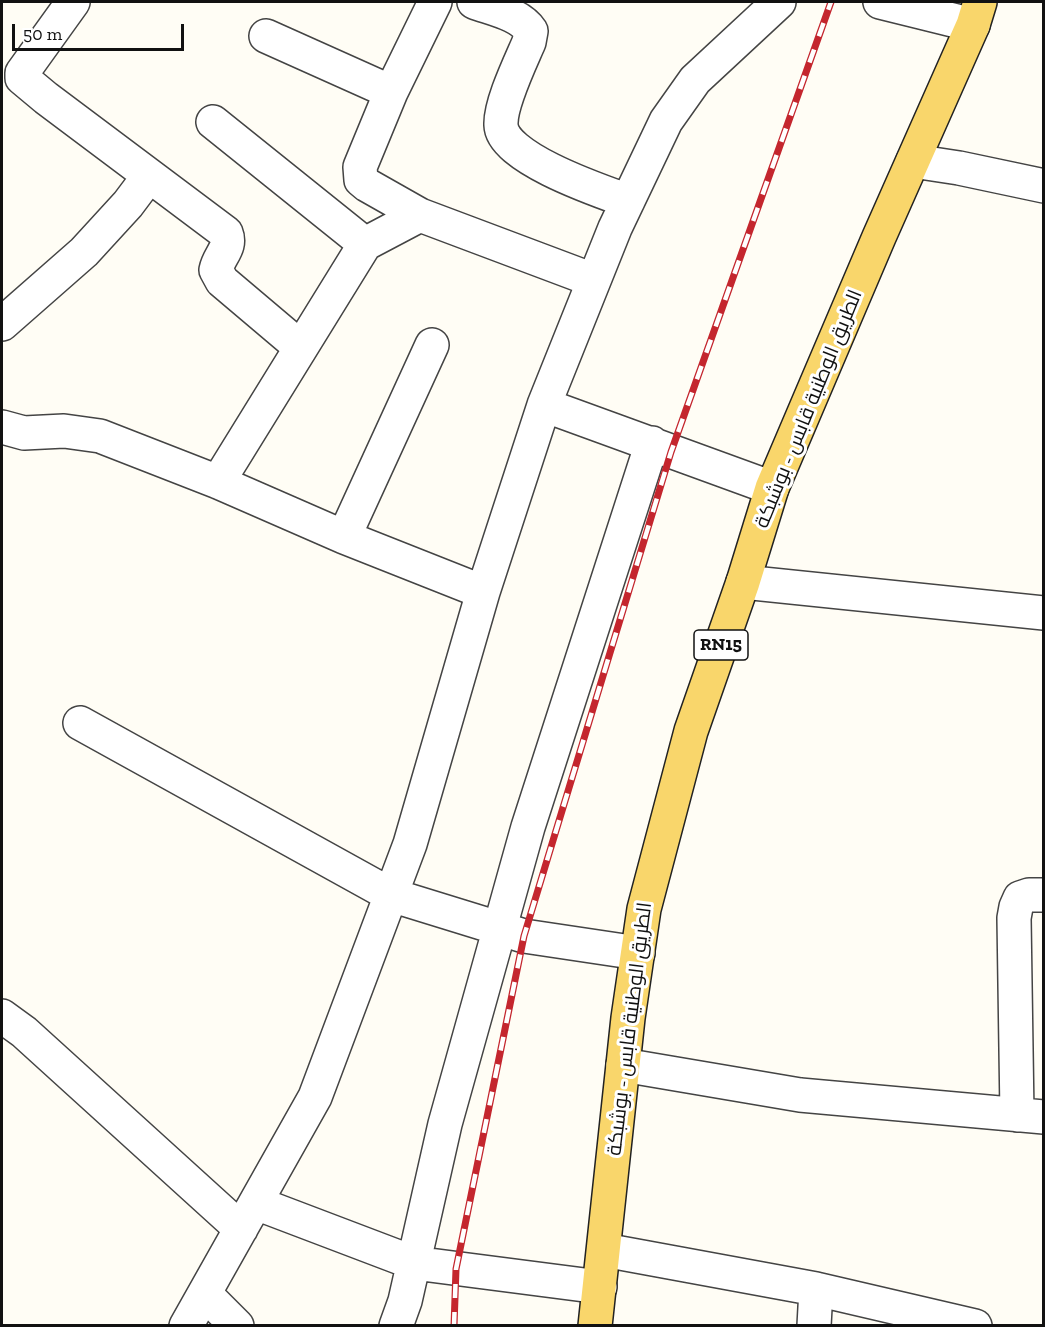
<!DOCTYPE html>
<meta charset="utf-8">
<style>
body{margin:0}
#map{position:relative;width:1045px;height:1327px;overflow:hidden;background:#fffdf5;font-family:"Zilla Slab",serif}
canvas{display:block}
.frame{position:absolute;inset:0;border:3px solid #111;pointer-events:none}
.scale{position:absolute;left:12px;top:24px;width:172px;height:27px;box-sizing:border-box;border:3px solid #111;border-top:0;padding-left:8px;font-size:18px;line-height:21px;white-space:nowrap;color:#111;-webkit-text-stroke:4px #fff;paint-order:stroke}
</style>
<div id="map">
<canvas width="1045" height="1327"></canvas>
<div class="frame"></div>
<div class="scale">50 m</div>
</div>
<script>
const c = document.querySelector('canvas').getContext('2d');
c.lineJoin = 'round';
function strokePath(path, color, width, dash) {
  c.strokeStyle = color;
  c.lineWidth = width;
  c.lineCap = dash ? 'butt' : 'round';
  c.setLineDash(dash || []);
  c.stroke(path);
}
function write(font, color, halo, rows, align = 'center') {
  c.font = font + ' "Zilla Slab",Cairo,serif';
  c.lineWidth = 6;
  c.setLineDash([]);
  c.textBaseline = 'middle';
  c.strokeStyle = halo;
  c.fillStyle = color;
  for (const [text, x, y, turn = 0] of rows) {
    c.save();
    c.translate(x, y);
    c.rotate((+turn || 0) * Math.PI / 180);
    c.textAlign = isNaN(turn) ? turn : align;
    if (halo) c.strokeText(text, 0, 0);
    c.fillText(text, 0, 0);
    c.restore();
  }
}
const minor = new Path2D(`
 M 73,2 L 22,73 L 22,78 L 46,98 L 226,233 C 232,248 219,255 216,270 L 222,281 L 300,347
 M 474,2 C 493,9 520,14 531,31 L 529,42 C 520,63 500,104 501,125 C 502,158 600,191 628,201
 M 880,2 L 973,25
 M 266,36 L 391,92
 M 213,122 L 365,244
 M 913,161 L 959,168 L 1044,186
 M 420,215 L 367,185 L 361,180 L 360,167 L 391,92 L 435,2
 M 2,324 L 84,252 L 128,204 L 149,176
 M 544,405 L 772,488
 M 2,427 L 24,433 L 64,431 L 100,436 L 218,482 L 344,537 L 483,592
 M 218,482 L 365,244 L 420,215 L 593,280
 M 344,537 L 432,345
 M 743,582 L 1044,613
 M 80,723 L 391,895 L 524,936 L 638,953
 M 2,1016 L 24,1032 L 241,1229
 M 623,1065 L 800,1095 L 1044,1117
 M 1017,1115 L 1014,918 L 1016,907 L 1020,898 L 1029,895 L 1044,895
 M 256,1203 L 414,1263 L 600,1287
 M 604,1250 L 816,1289 L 975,1326
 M 205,1294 L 237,1326
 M 186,1326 L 315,1097 L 410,844 L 483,592 L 544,405 L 615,228 L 666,121 L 695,80 L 779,2
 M 396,1326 L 405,1301 L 445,1124 L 528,827 L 652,443
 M 814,1326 L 816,1289`);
const major = new Path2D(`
 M 595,1326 L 628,1018 L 644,909 L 691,731 L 743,582 L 772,488 L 879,237 L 973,25 L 980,2`);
const rail = new Path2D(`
 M 454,1326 L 456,1269 L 524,936 L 671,452 L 831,2`);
const shields = [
 [721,645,54]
];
const shieldNames = [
 ["RN15",721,645]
];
const streetNames = [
 ["الطريق الوطنية قابس - بوشبكة",809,409,-68],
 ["الطريق الوطنية قابس - بوشبكة",630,1029,-83]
];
strokePath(minor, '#444', 36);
strokePath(major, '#222', 36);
strokePath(minor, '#fff', 33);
strokePath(major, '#f9d66b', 33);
strokePath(rail, '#c4262e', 7);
strokePath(rail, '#fff', 4.5, [14]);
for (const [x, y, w] of shields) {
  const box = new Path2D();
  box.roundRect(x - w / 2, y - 15, w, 30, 4.5);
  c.fillStyle = '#fff';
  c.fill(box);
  strokePath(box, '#111', 1.5);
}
write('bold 18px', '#111', null, shieldNames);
write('20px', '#111', '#fff', streetNames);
</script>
